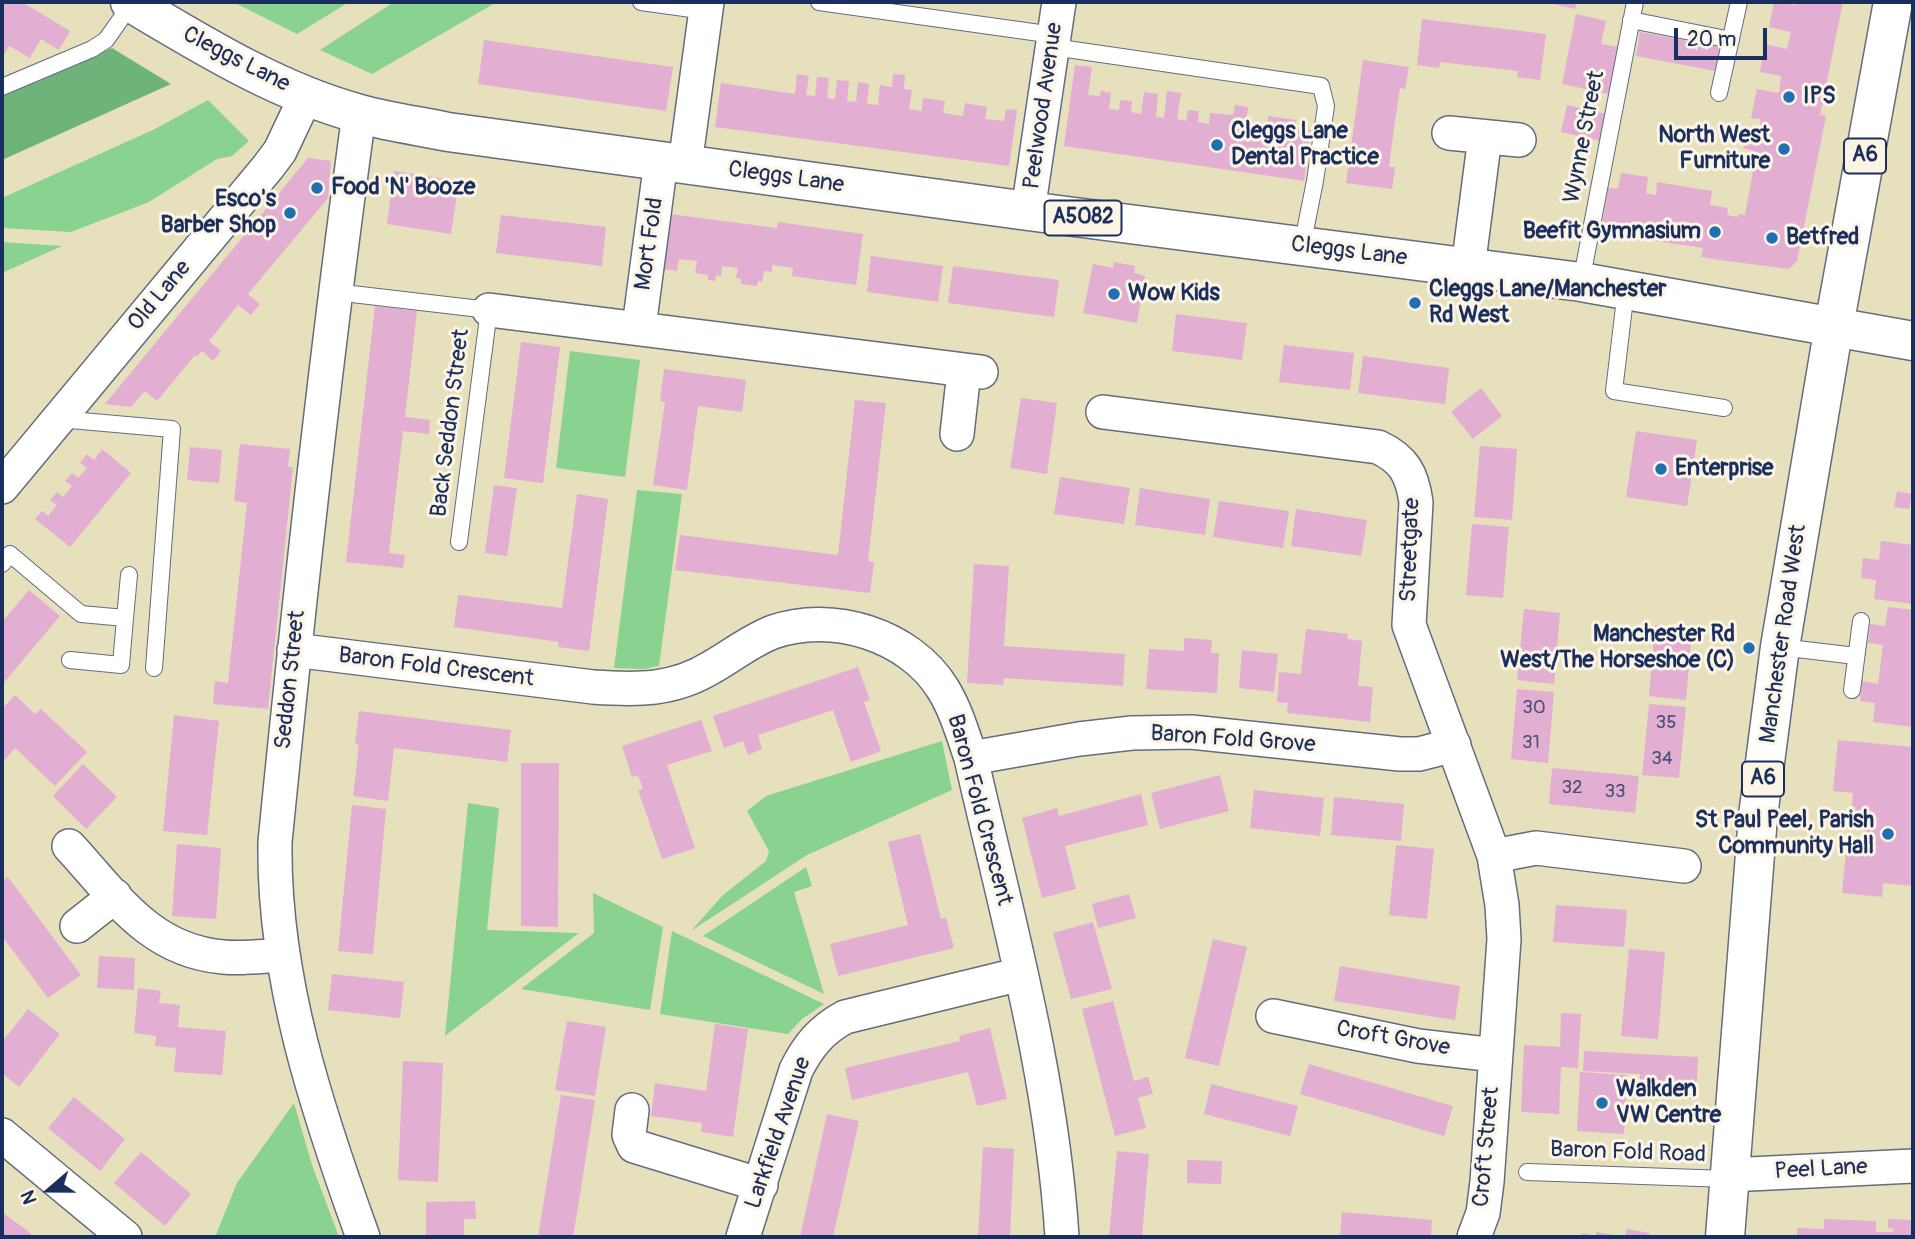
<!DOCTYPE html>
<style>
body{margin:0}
#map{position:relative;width:1915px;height:1239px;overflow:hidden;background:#e7e0bd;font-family:Pangolin,sans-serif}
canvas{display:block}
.frame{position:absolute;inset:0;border:4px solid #1b2f5e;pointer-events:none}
.north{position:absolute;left:14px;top:1155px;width:70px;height:70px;-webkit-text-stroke:5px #fcf5e5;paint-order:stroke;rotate:250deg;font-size:19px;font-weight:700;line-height:28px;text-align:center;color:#1b2f5e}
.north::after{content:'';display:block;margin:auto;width:24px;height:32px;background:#1b2f5e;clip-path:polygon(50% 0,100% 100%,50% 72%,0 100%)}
.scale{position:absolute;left:1674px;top:28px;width:93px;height:32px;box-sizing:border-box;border:4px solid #1b2f5e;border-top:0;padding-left:9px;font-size:21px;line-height:24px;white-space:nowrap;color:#1b2f5e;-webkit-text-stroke:5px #fcf5e5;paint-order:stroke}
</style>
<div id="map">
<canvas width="1915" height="1239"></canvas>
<div class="frame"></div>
<div class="north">N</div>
<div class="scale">20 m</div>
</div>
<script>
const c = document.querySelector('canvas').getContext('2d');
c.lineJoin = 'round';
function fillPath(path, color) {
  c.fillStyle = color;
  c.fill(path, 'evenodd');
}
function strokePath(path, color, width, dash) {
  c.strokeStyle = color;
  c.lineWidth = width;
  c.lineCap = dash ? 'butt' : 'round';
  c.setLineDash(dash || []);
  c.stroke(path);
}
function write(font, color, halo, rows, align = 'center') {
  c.font = font + ' Pangolin,sans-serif';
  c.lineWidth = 6;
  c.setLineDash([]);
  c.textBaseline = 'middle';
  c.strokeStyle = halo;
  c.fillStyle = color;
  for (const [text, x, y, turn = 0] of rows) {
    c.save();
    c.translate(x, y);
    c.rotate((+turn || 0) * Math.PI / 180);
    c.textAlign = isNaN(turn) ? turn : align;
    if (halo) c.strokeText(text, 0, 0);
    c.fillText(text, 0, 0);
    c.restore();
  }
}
const green = new Path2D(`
 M 233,2 L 349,2 L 297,34 Z
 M 394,2 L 497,2 L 372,74 L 320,50 Z
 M 208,100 L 249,141 L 232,156 L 217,159 L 149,202 L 71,232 L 2,228 L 2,198 L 155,129 Z
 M 2,242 L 62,246 L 2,273 Z
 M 570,351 L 640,360 L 625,477 L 556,468 Z
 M 637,490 L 682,494 L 659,666 L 643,669 L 614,668 Z
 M 942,741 L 952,790 L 807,855 L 691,931 L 723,895 L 766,861 L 769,851 L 747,811 L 766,796 Z
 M 468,803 L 499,808 L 487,930 L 579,933 L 445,1036 Z
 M 806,867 L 812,886 L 794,892 L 824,994 L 703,936 Z
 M 593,893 L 663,927 L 650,1010 L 521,989 L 594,933 Z
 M 672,931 L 824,1004 L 802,1019 L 788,1034 L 660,1014 Z
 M 294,1103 L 312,1165 L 339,1237 L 215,1237 L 237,1183 Z`);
const forest = new Path2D(`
 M 112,48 L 171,84 L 2,160 L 2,96 Z`);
const building = new Path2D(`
 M 2,2 L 22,2 L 70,31 L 59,50 L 41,39 L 30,58 L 9,46 L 2,58 Z
 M 1553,2 L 1577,2 L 1575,9 L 1553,4 Z
 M 1774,2 L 1796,5 L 1797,2 L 1843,2 L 1820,115 L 1826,116 L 1797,261 L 1789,269 L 1719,260 L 1701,257 L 1703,248 L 1601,233 L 1608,188 L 1618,189 L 1621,173 L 1648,177 L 1646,193 L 1656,195 L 1657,182 L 1712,191 L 1710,205 L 1728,208 L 1727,215 L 1738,217 L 1738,214 L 1745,215 L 1755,160 L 1749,159 L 1751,150 L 1743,148 L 1748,126 L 1759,128 L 1761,119 L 1751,118 L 1757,89 L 1779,93 L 1781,76 L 1760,72 L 1765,44 L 1787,49 L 1791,32 L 1769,27 Z
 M 1576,14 L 1606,21 L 1601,44 L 1618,47 L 1609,94 L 1562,84 Z
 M 1422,19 L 1546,34 L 1540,80 L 1517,77 L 1518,71 L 1440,62 L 1439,68 L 1417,65 Z
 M 1640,32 L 1720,47 L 1715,71 L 1636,56 Z
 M 484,40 L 673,67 L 666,111 L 478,84 Z
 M 1363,60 L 1409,67 L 1405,89 L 1400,88 L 1394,128 L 1389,167 L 1395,167 L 1392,189 L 1346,183 Z
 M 1075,65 L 1092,67 L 1088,95 L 1100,96 L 1101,91 L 1111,93 L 1109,109 L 1119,110 L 1120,100 L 1132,101 L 1131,112 L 1141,114 L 1144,92 L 1158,94 L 1156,117 L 1164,118 L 1167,91 L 1181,93 L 1177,119 L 1186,121 L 1188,110 L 1199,111 L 1198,122 L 1209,124 L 1210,113 L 1233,115 L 1235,105 L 1248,107 L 1245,130 L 1266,133 L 1268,116 L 1296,120 L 1295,128 L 1311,130 L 1304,181 L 1064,146 Z
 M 797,74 L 809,76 L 806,95 L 815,96 L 817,77 L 829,78 L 827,98 L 835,99 L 837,80 L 849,81 L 847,101 L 856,102 L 858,82 L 869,84 L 867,104 L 878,105 L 880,85 L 892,87 L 893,74 L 905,75 L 904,89 L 912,90 L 909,109 L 922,111 L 923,98 L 945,101 L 943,113 L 963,116 L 965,103 L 987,107 L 985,119 L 1004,121 L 1006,109 L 1017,110 L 1009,166 L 715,127 L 721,83 L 795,94 Z
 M 1567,105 L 1607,114 L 1601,141 L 1561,132 Z
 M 308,158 L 331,161 L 328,198 L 248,294 L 260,304 L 251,315 L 238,305 L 209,341 L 221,351 L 213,361 L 202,351 L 197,356 L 195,355 L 157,401 L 145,391 L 131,407 L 105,404 Z
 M 394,171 L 459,181 L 451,234 L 387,224 Z
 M 670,214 L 777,228 L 778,222 L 863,234 L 856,285 L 792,276 L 793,268 L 772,265 L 772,272 L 764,271 L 762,282 L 758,281 L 757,286 L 741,284 L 741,279 L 736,278 L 738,268 L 722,266 L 721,276 L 716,275 L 715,281 L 708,280 L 708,275 L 695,273 L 697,261 L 679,259 L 677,271 L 664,269 Z
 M 501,215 L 606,227 L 602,266 L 496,253 Z
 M 871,256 L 943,266 L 938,302 L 867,292 Z
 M 1114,262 L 1135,266 L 1134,273 L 1145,276 L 1137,323 L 1083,313 L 1093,264 L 1113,268 Z
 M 953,266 L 1059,280 L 1054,317 L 948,303 Z
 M 375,306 L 417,311 L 405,417 L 430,420 L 429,434 L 403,431 L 389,553 L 405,555 L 403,568 L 346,562 Z
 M 1176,314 L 1247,323 L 1242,360 L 1172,351 Z
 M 521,342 L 560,347 L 543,483 L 504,478 Z
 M 1284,345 L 1354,353 L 1350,390 L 1279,382 Z
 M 1363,356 L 1449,368 L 1445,404 L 1358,393 Z
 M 664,369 L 746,380 L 742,412 L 698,406 L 687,490 L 653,485 L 665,402 L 660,401 Z
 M 1481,388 L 1502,416 L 1473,439 L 1451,412 Z
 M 1021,398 L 1057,403 L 1047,474 L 1010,468 Z
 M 855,400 L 886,403 L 868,561 L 874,562 L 870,593 L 675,570 L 680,535 L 838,555 Z
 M 1636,431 L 1697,440 L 1687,506 L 1626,497 Z
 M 240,444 L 290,449 L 288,467 L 293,467 L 268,709 L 213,704 L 215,681 L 228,683 L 230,663 L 247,503 L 234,501 Z
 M 1480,446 L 1517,449 L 1512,520 L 1474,517 Z
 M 190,447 L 222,450 L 219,483 L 187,480 Z
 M 102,449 L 131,473 L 70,547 L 35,519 L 42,511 L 48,516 L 57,505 L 50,500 L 57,492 L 63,497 L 72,486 L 65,481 L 72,473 L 78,478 L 87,468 L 80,463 L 87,454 L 94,460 Z
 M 1060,477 L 1130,488 L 1124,524 L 1054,514 Z
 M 494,485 L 517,488 L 507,556 L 485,553 Z
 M 1140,488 L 1210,499 L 1205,535 L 1135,525 Z
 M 1897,491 L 1912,494 L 1909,509 L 1894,507 Z
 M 577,494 L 608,499 L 589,651 L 558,647 L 559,642 L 454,627 L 458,595 L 562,608 Z
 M 1219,501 L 1289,511 L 1283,548 L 1213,537 Z
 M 1296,509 L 1367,520 L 1361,556 L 1291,546 Z
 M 1472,524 L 1509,527 L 1503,598 L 1466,595 Z
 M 1881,541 L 1913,545 L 1913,604 L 1874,599 L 1876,580 L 1861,578 L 1863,558 L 1879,560 Z
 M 974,564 L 1009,566 L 1004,646 L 1125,654 L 1123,686 L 1004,678 L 1003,685 L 967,683 Z
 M 29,590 L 60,616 L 2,685 L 2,622 Z
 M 1888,607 L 1913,610 L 1913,727 L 1873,722 L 1875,703 L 1860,701 L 1862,681 L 1878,684 L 1883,645 L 1868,643 L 1870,624 L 1885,626 Z
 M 1524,609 L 1560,613 L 1554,684 L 1517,680 Z
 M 1655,625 L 1692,629 L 1686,700 L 1649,696 Z
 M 1306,629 L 1348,634 L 1347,639 L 1362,641 L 1358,686 L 1373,687 L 1370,722 L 1287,713 L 1288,703 L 1277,702 L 1279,672 L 1301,674 Z
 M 1184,638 L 1212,640 L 1211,653 L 1219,653 L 1217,693 L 1146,689 L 1149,649 L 1184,651 Z
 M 1242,650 L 1278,654 L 1274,692 L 1239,688 Z
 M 858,667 L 870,700 L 864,702 L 881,751 L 851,762 L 833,710 L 758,735 L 762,749 L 748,755 L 743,741 L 724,748 L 713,716 Z
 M 1517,689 L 1554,692 L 1548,763 L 1511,759 Z
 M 15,695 L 35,714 L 41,709 L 87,752 L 55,786 L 15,748 L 2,763 L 2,709 Z
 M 1649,704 L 1686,707 L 1679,778 L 1642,775 Z
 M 359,711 L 511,730 L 507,762 L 394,748 L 388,801 L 353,796 L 359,745 L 355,744 Z
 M 174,715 L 219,721 L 207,835 L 163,831 Z
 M 701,720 L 712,751 L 667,765 L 695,848 L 662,859 L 638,790 L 643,789 L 638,775 L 632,777 L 622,746 Z
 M 1838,740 L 1913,747 L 1913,886 L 1883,883 L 1882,897 L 1842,893 L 1846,852 L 1862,854 L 1865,815 L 1851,813 L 1853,793 L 1833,791 Z
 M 521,763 L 559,763 L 558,927 L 521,926 Z
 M 83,764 L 117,797 L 86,829 L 53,796 Z
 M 1552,768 L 1639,776 L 1635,813 L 1549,804 Z
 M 1220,775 L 1229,811 L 1160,829 L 1151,793 Z
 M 1254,790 L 1324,798 L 1320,836 L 1250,828 Z
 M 1141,794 L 1148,825 L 1065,846 L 1076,889 L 1042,898 L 1022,818 L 1057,808 L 1059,816 Z
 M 1334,797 L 1404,804 L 1401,841 L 1331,835 Z
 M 352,805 L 386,809 L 373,954 L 338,951 Z
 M 920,834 L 941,919 L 946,918 L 954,948 L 838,976 L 830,944 L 908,925 L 888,842 Z
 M 177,844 L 221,848 L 216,919 L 172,916 Z
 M 1396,845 L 1434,849 L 1427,919 L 1389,915 Z
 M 8,877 L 81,975 L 48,998 L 2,936 L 2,881 Z
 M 1129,894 L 1136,918 L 1098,928 L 1092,904 Z
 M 1556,905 L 1627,910 L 1624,947 L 1553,942 Z
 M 1093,922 L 1112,989 L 1071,999 L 1053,933 Z
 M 1213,939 L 1247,947 L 1219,1066 L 1185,1058 Z
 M 1629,949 L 1665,952 L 1658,1039 L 1621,1036 Z
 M 99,956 L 135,958 L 134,990 L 97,988 Z
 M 1340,966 L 1460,986 L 1455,1020 L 1334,1001 Z
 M 332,974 L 404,982 L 400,1018 L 328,1010 Z
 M 138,988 L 161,991 L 159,1003 L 180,1005 L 178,1027 L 226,1031 L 222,1075 L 174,1072 L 176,1048 L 155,1046 L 156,1036 L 134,1033 Z
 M 1113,1001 L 1134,1081 L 1148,1077 L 1153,1094 L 1138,1098 L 1146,1128 L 1115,1136 L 1082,1009 Z
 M 28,1009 L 60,1034 L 19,1087 L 2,1073 L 2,1042 Z
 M 1561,1013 L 1581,1014 L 1578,1068 L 1561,1067 L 1559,1114 L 1521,1112 L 1524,1045 L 1560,1047 Z
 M 567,1021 L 606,1027 L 595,1096 L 555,1090 Z
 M 715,1024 L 748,1029 L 733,1137 L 701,1132 L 702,1123 L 651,1116 L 655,1083 L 706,1091 Z
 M 990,1028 L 1007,1099 L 977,1106 L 968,1072 L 852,1100 L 845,1068 L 960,1041 L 959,1036 Z
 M 1584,1051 L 1698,1057 L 1696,1099 L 1633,1096 L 1633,1088 L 1640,1088 L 1640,1074 L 1583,1071 Z
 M 403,1061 L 443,1063 L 438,1182 L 398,1180 Z
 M 1309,1064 L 1453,1106 L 1444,1136 L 1300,1094 Z
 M 1580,1072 L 1627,1075 L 1624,1134 L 1577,1131 Z
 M 1211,1084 L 1298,1106 L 1290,1136 L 1204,1114 Z
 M 561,1095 L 595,1100 L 578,1207 L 573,1237 L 538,1237 Z
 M 74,1097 L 125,1139 L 100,1171 L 48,1128 Z
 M 827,1114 L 859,1121 L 833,1237 L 800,1237 Z
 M 983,1147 L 1014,1149 L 1010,1237 L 978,1237 Z
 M 1117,1151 L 1149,1154 L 1142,1237 L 1109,1237 Z
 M 141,1152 L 191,1194 L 165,1226 L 114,1183 Z
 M 1187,1160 L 1222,1161 L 1221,1184 L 1187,1183 Z
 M 475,1201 L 476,1219 L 464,1219 L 464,1237 L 426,1237 L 426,1202 Z
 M 2,1212 L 25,1229 L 35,1237 L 2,1237 Z
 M 1342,1212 L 1432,1220 L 1431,1237 L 1340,1237 Z
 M 1824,1219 L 1876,1221 L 1876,1232 L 1893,1232 L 1894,1229 L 1888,1228 L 1888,1219 L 1913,1220 L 1913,1237 L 1797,1237 L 1797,1228 L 1824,1229 Z
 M 1627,1229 L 1649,1233 L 1649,1237 L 1625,1237 Z
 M 1596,1232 L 1621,1236 L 1621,1237 L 1581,1237 L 1582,1233 L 1596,1236 Z`);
const lane = new Path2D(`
 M 641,2 L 706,11
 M 819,2 L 1054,35
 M 1631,20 L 1731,40
 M 1053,47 L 1321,86 L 1326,106 L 1315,181 L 1302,246
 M 2,87 L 92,49 L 106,40 L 132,3
 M 1719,93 L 1739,2
 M 1581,282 L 1635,2
 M 1626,290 L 1614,391 L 1724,408
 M 335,292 L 489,310 L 459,542
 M 59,419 L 172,429 L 154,668
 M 2,564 L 10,554 L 81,614 L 125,618 L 129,575
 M 1780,647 L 1856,656
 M 70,660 L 121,665 L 125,618
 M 1852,690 L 1861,621
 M 1527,1172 L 1728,1179`);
const street = new Path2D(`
 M 359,114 C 326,356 299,599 275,842 C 273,978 317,1110 363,1237
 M 1449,133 L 1519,140
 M 685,165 L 707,2
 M 1028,211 L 1059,2
 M 1468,268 L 1485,137
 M 489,310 L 981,372
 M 639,327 L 661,161
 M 1103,412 L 1378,447 C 1404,459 1412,474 1416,502 L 1409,625 L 1494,856 L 1536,848 L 1684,866
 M 957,434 L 964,371
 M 2,487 L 268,167 L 280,151 L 306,96
 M 294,650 L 593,687 C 637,690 673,691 712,667 C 733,655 750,641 773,632 C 832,611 910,635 943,689 C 956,710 963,735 971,758 C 1007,917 1052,1075 1062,1237
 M 971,758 L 1079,739 L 1132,733 L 1191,732 L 1400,754 L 1419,754 L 1454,745
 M 69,846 C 115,896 150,951 223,957 C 243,959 264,956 283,955
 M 77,926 L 115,896
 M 1273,1016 L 1418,1046 L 1495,1055
 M 632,1110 L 629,1135 L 634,1146 L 761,1185
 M 2,1135 L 125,1237
 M 1729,1175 L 1913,1166
 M 743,1237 L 796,1070 C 808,1046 821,1030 845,1017 L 1021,974
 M 1474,1237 L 1483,1213 L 1487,1182 L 1504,939 L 1502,905 L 1494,856`);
const primary = new Path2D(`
 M 130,2 C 202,45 278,92 360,114 C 389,122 419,126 448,132 L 1028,211 L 1581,282 L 1913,341
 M 1725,1237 L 1758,816 L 1780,647 L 1834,326 L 1893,2`);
const markers = [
 [1789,97,7,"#1f6fb2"],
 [1217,145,7,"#1f6fb2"],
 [1784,149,7,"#1f6fb2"],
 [317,188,7,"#1f6fb2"],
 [290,213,7,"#1f6fb2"],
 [1715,232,7,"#1f6fb2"],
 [1772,238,7,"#1f6fb2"],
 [1114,294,7,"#1f6fb2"],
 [1415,303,7,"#1f6fb2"],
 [1661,469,7,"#1f6fb2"],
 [1749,648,7,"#1f6fb2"],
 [1888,834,7,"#1f6fb2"],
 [1602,1103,7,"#1f6fb2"]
];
const numberNames = [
 ["30",1534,708],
 ["35",1666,723],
 ["31",1531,743],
 ["34",1662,759],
 ["32",1572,788],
 ["33",1615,792]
];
const shields = [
 [1865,156,42],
 [1083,218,77],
 [1763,779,42]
];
const shieldNames = [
 ["A6",1865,156],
 ["A5082",1083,218],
 ["A6",1763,779]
];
const streetNames = [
 ["Cleggs Lane",236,60,27],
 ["Peelwood Avenue",1044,106,-82],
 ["Wynne Street",1585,137,-79],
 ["Cleggs Lane",786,178,8],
 ["Mort Fold",650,244,-82],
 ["Cleggs Lane",1349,252,7],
 ["Old Lane",160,296,-50],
 ["Back Seddon Street",451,423,-83],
 ["Streetgate",1411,550,-88],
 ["Manchester Road West",1784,634,-82],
 ["Baron Fold Crescent",436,668,7],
 ["Seddon Street",291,680,-84],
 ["Baron Fold Grove",1233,740,4],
 ["Baron Fold Crescent",979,810,75],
 ["Croft Grove",1393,1039,10],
 ["Larkfield Avenue",779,1133,-71],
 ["Croft Street",1487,1147,-85],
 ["Baron Fold Road",1628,1153,2],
 ["Peel Lane",1821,1170,-3]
];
const poiNames = [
 ["IPS",1803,97],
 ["Cleggs Lane",1231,132],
 ["Dental Practice",1231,158],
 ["North West",1770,136,"right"],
 ["Furniture",1770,162,"right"],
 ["Food 'N' Booze",331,188],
 ["Esco's",276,200,"right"],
 ["Barber Shop",276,226,"right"],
 ["Beefit Gymnasium",1701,232,"right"],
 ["Betfred",1786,238],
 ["Cleggs Lane/Manchester",1429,290],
 ["Rd West",1429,316],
 ["Wow Kids",1128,294],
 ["Enterprise",1675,469],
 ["Manchester Rd",1735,635,"right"],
 ["West/The Horseshoe (C)",1735,661,"right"],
 ["St Paul Peel, Parish",1874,821,"right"],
 ["Community Hall",1874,847,"right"],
 ["Walkden",1616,1090],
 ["VW Centre",1616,1116]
];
fillPath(green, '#89d28f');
fillPath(forest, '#6eb47a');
fillPath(building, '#e2aed2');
strokePath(lane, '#626d7f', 18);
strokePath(street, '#626d7f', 36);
strokePath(primary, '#626d7f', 41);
strokePath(lane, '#fff', 16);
strokePath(street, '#fff', 33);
strokePath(primary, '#fff', 38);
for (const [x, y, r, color] of markers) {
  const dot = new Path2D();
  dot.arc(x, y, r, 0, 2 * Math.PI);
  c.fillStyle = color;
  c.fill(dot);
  strokePath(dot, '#fcf5e5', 2.5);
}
write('19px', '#4d4f7b', null, numberNames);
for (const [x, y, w] of shields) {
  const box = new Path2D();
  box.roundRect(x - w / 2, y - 17.5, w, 35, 5);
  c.fillStyle = '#fcf5e5';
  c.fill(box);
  strokePath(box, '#1b2f5e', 2);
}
write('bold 21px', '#1b2f5e', null, shieldNames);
write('23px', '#1b2f5e', '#fcf5e5', streetNames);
write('bold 23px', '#1b2f5e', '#fcf5e5', poiNames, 'left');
</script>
